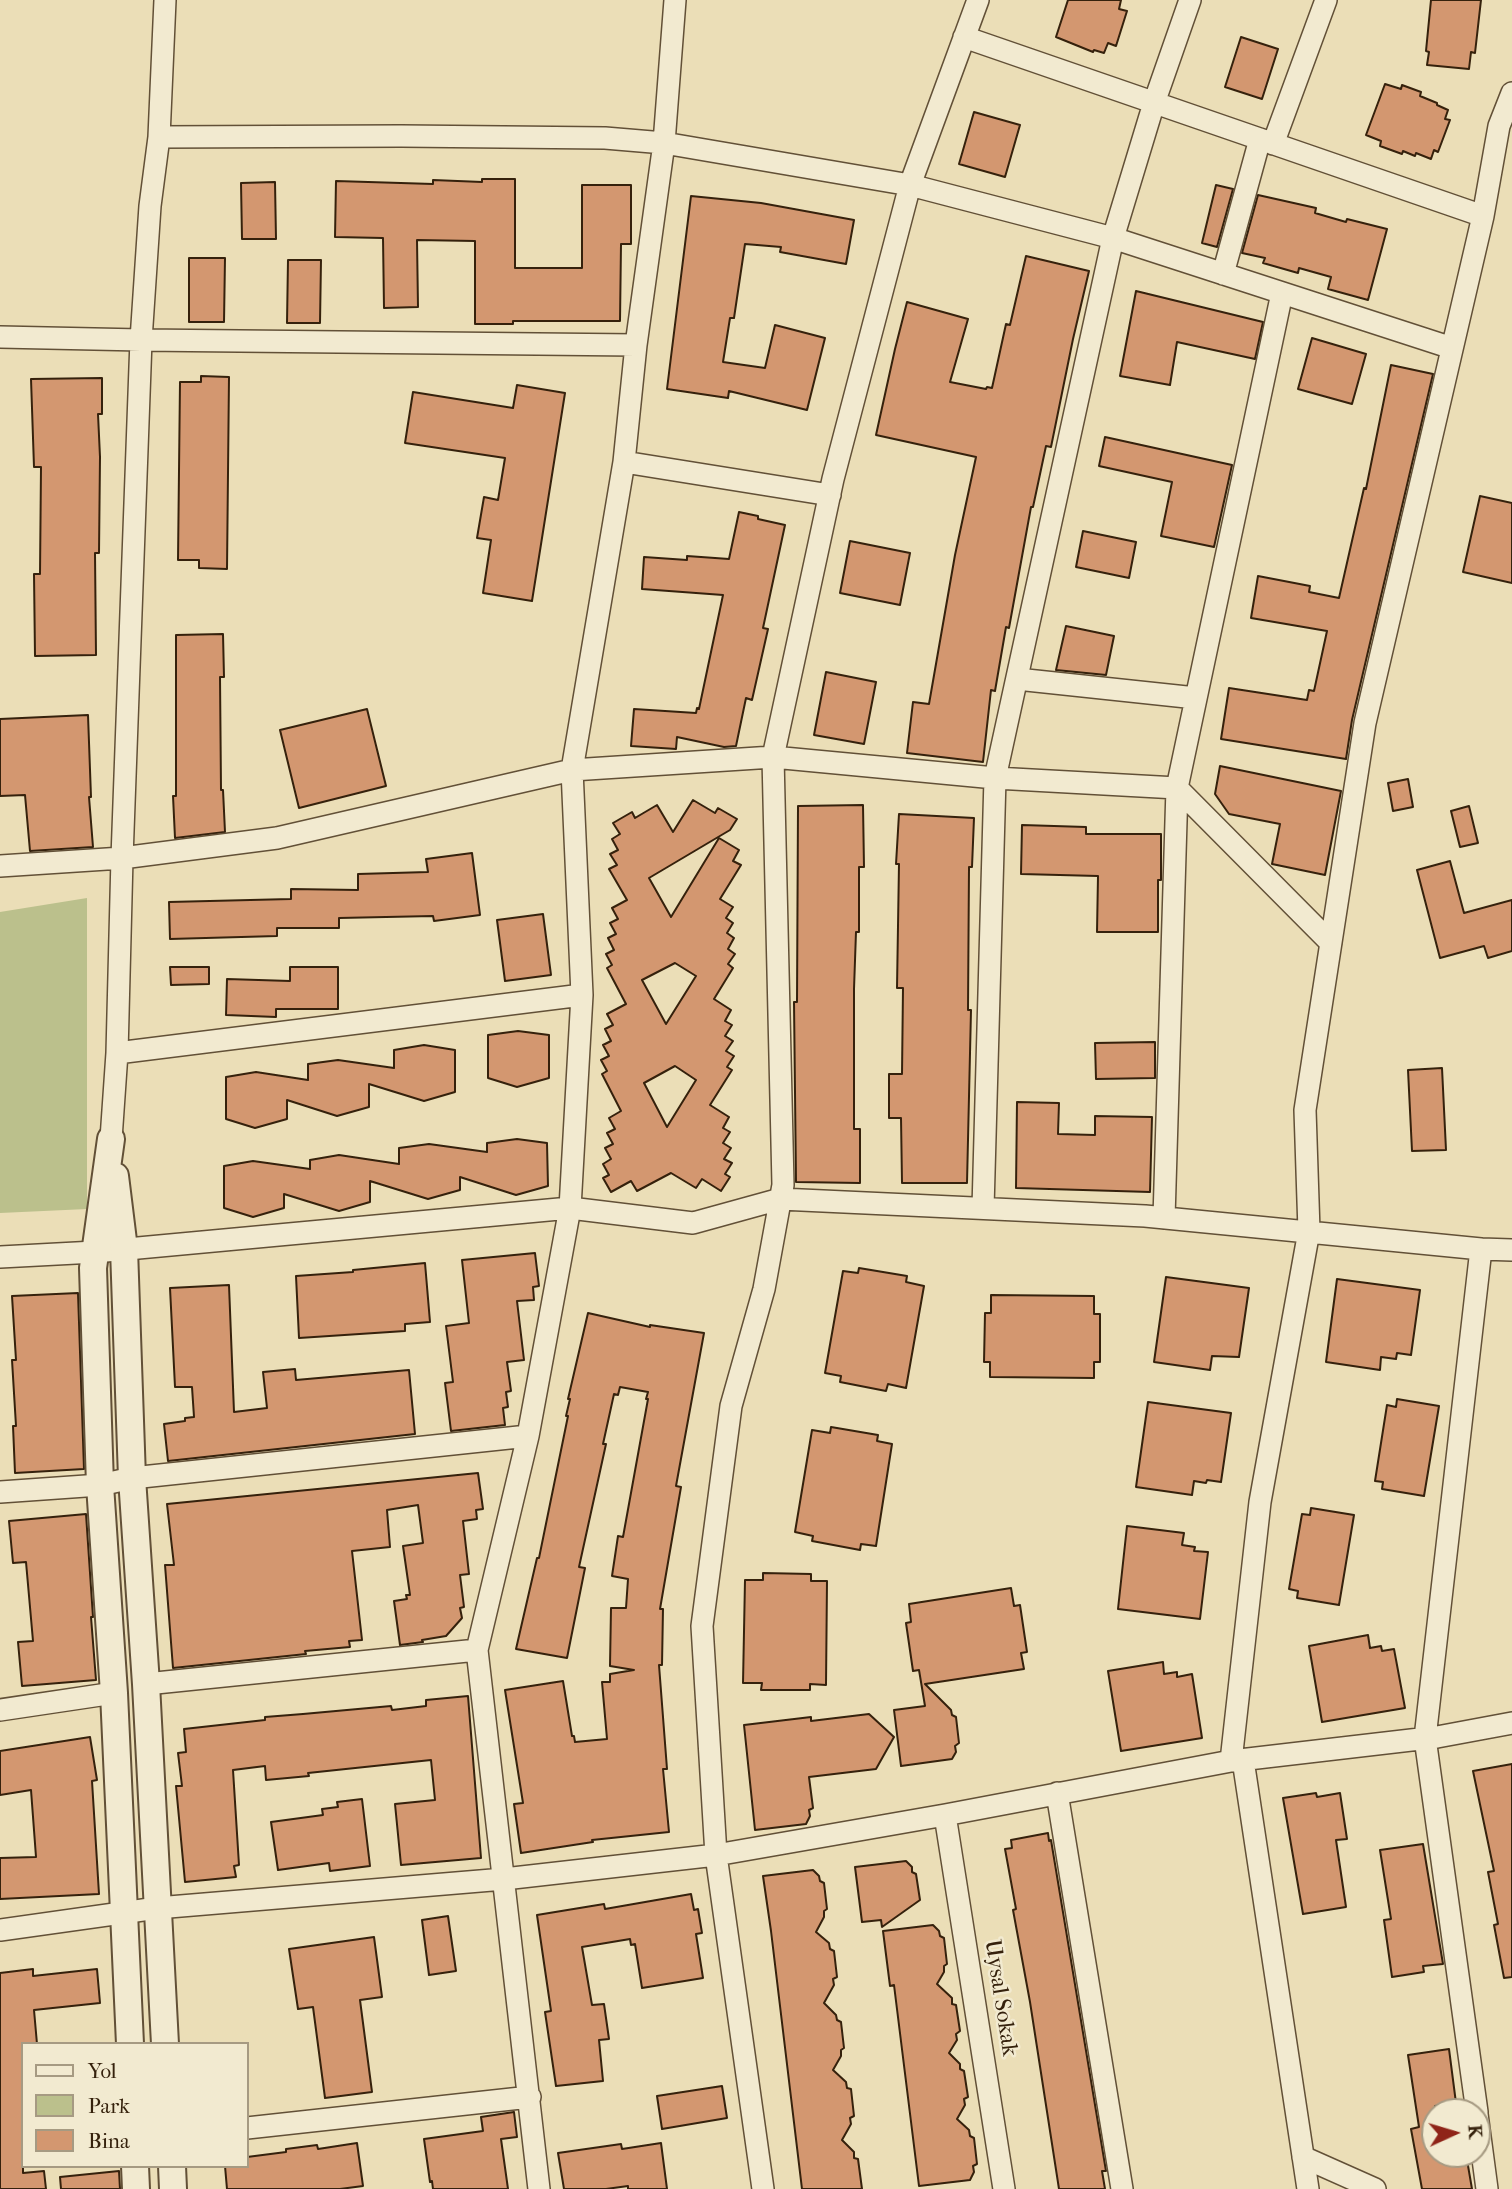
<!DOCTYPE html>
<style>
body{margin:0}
#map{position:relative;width:1512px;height:2189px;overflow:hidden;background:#ebdeb7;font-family:"IM FELL French Canon",serif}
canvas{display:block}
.legend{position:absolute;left:21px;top:2042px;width:228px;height:126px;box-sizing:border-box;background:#f2ead0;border:2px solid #a69a82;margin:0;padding:9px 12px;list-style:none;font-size:21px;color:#35210c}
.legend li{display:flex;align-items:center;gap:14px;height:35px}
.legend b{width:35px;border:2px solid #a69a82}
.north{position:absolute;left:1421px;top:2098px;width:70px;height:70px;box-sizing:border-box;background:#f2ead0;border:2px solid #a69a82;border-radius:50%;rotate:86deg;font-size:19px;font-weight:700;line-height:28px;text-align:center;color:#35210c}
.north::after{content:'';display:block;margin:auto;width:24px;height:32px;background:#8f2418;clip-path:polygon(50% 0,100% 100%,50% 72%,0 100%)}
</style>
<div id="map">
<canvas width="1512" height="2189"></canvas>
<ul class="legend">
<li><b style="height:9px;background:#f2ead0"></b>Yol</li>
<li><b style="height:19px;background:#bbc08c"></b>Park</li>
<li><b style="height:19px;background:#d39770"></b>Bina</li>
</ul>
<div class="north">K</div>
</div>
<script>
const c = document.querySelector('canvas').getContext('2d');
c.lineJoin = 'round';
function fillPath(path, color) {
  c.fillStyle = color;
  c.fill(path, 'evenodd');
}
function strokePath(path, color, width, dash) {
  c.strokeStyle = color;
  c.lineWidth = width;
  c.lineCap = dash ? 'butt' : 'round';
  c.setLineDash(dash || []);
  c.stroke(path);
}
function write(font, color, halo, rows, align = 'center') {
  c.font = font + ' "IM FELL French Canon",serif';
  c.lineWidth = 5;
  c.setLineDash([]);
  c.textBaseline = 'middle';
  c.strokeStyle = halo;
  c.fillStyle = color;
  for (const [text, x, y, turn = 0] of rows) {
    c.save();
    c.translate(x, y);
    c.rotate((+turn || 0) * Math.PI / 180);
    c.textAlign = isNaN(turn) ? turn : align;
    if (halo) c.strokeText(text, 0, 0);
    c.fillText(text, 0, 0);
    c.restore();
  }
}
const green = new Path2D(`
 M 87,898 L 87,1209 L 0,1213 L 0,912 Z`);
const building = new Path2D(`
 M 1068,0 L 1121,0 L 1119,9 L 1127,11 L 1116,46 L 1108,43 L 1104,53 L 1094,50 L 1093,52 L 1056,37 Z
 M 1431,0 L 1481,0 L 1475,53 L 1471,52 L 1469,69 L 1427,65 L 1429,52 L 1426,51 Z
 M 1241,37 L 1278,49 L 1262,99 L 1225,87 Z
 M 1385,84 L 1401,89 L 1402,85 L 1421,92 L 1420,96 L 1437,103 L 1437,105 L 1448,110 L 1445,119 L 1450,120 L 1438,152 L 1434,150 L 1431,159 L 1416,153 L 1415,156 L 1403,151 L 1402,154 L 1380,146 L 1381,141 L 1366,135 Z
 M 974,112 L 1020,125 L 1005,177 L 959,164 Z
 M 482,179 L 515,179 L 515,268 L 582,268 L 582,185 L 631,185 L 631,244 L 621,244 L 620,321 L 513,321 L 513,324 L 475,324 L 475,241 L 417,240 L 418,307 L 384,308 L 383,238 L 335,237 L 336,181 L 433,184 L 433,180 L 482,182 Z
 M 275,182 L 276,239 L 242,239 L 241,183 Z
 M 1216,185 L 1233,189 L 1217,247 L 1202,243 Z
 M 1258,195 L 1316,208 L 1315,213 L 1346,222 L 1347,219 L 1387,229 L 1368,300 L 1328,289 L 1331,277 L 1299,268 L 1298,273 L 1263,263 L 1265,258 L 1242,253 Z
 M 691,196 L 761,203 L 854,220 L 846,264 L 780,252 L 781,247 L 745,244 L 734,318 L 730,318 L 723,362 L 765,368 L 775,325 L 825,338 L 807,410 L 729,391 L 728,398 L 667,389 Z
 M 1026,256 L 1089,271 L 1073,339 L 1051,447 L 1046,446 L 1033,507 L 1031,507 L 1009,628 L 1006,627 L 995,691 L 991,690 L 983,762 L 907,753 L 913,702 L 929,704 L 955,555 L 976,457 L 876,435 L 895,349 L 907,302 L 968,319 L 950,382 L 986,389 L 987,387 L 992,388 L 1006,324 L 1010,325 Z
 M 189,258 L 225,258 L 224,322 L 189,322 Z
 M 288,260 L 321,260 L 320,323 L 287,323 Z
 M 1136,291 L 1263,322 L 1255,359 L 1177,342 L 1170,385 L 1120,376 Z
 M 1312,338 L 1366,354 L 1352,404 L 1298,389 Z
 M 1391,365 L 1433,374 L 1352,720 L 1346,759 L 1221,739 L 1229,688 L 1307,700 L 1309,690 L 1314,691 L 1327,631 L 1251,618 L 1258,576 L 1310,586 L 1309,592 L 1339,598 L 1364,488 L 1366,489 Z
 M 201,376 L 229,377 L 227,569 L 199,568 L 199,560 L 178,560 L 180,382 L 201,382 Z
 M 102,378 L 102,414 L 98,414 L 100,457 L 99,553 L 95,553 L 96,655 L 35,656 L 34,574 L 40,574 L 41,467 L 34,467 L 31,379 Z
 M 517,385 L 565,393 L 532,601 L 483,593 L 491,540 L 477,538 L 484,497 L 498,500 L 505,458 L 405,443 L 413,392 L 513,408 Z
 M 1105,437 L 1232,465 L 1214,547 L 1161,536 L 1172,482 L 1099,466 Z
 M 1480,496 L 1512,503 L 1512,583 L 1463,572 Z
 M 739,512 L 758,516 L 758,519 L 785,525 L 763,628 L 768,629 L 752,700 L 746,698 L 736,746 L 724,747 L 677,737 L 676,749 L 631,746 L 634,709 L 696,713 L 697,708 L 699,709 L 723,595 L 642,589 L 644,557 L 687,560 L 687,556 L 729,559 Z
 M 1083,531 L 1136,542 L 1129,578 L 1076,567 Z
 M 850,541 L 910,553 L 900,605 L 840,593 Z
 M 1066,626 L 1114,636 L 1106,675 L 1056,670 Z
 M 223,634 L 224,677 L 220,677 L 221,790 L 223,790 L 225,832 L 175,838 L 173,796 L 176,796 L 176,635 Z
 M 826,672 L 876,682 L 864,744 L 814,735 Z
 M 367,709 L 386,786 L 299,808 L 280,730 Z
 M 88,715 L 91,797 L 89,797 L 93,847 L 30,851 L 25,795 L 0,796 L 0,719 Z
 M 1220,766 L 1341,791 L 1325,875 L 1272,864 L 1280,824 L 1229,814 L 1215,794 Z
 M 1408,779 L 1413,807 L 1393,811 L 1388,783 Z
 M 693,800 L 715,813 L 718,808 L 737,819 L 730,830 L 649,878 L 671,917 L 719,838 L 739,850 L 733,861 L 741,865 L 720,899 L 733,907 L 726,918 L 733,923 L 727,933 L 734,938 L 728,949 L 735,954 L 728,964 L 733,968 L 714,999 L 731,1010 L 725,1021 L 732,1025 L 725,1036 L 733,1041 L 726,1051 L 734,1056 L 727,1067 L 732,1070 L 710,1105 L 729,1117 L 723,1128 L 730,1132 L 723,1143 L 731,1148 L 724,1159 L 732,1163 L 725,1174 L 730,1177 L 721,1191 L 702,1179 L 696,1188 L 671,1173 L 637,1191 L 631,1181 L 611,1192 L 603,1178 L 609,1175 L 603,1164 L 611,1159 L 605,1148 L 613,1144 L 607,1133 L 615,1129 L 609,1118 L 621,1111 L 602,1074 L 607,1071 L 601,1060 L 609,1056 L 603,1045 L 611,1041 L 605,1029 L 613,1025 L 607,1014 L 626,1004 L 607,968 L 612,965 L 606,954 L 614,950 L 608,938 L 616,934 L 610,923 L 618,919 L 612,908 L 627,900 L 609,869 L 617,865 L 610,854 L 618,850 L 612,839 L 620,834 L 613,823 L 632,812 L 635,818 L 657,805 L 673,832 ZM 675,963 L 696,976 L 666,1024 L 642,980 ZM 675,1066 L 696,1080 L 667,1127 L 644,1083 Z
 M 863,805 L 864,867 L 859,867 L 859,932 L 856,932 L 854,989 L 854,1129 L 860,1129 L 860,1183 L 796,1182 L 794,1002 L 797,1002 L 798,806 Z
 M 1469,806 L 1478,843 L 1460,847 L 1451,811 Z
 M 899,814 L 974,818 L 972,867 L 969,867 L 968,1010 L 971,1010 L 967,1183 L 902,1183 L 901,1118 L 889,1118 L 889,1074 L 902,1074 L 903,988 L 897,988 L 899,864 L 896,864 Z
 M 1022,825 L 1086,827 L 1086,834 L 1161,834 L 1161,880 L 1158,880 L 1158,932 L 1097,932 L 1098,876 L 1021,874 Z
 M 472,853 L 480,915 L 434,921 L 433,916 L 339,918 L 339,928 L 277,928 L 277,936 L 170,939 L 169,902 L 291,899 L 291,889 L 358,890 L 358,874 L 428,872 L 426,859 Z
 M 1450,861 L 1464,913 L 1512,900 L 1512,951 L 1488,958 L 1484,946 L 1440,958 L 1417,870 Z
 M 543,914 L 551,975 L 505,981 L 497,920 Z
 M 170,967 L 209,967 L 209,984 L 171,985 Z
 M 290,967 L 338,967 L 338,1009 L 276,1009 L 276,1017 L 226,1015 L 227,979 L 290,981 Z
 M 518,1031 L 549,1035 L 549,1078 L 517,1087 L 488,1078 L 488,1035 Z
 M 1155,1042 L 1155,1078 L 1096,1079 L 1095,1043 Z
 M 424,1045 L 455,1050 L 455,1092 L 424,1101 L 369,1084 L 369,1107 L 337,1116 L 287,1100 L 287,1119 L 255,1128 L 226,1119 L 226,1077 L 256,1072 L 308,1080 L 308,1064 L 338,1060 L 394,1068 L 394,1050 Z
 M 1442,1068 L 1446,1150 L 1412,1151 L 1408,1070 Z
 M 1017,1102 L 1059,1103 L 1058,1134 L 1095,1135 L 1095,1116 L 1152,1117 L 1150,1192 L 1016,1188 Z
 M 517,1139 L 547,1143 L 548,1186 L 516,1195 L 460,1177 L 460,1190 L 428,1199 L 370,1181 L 370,1202 L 339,1211 L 284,1194 L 284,1208 L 253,1217 L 224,1208 L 224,1166 L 253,1161 L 310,1169 L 310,1160 L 339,1155 L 399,1164 L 399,1148 L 429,1144 L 487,1152 L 487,1143 Z
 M 535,1253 L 539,1286 L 533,1287 L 534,1300 L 517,1301 L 524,1360 L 507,1362 L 511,1391 L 506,1392 L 508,1407 L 503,1408 L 505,1425 L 451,1431 L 445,1383 L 453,1382 L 446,1326 L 469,1323 L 462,1260 Z
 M 425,1263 L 430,1322 L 405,1324 L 405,1331 L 299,1338 L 296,1276 L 353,1272 L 353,1270 Z
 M 859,1268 L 907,1276 L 906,1282 L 924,1286 L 906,1388 L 888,1384 L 886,1391 L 840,1382 L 841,1376 L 825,1373 L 843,1271 L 858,1273 Z
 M 1166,1277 L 1249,1288 L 1239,1357 L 1212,1356 L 1210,1370 L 1154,1362 Z
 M 1337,1279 L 1420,1290 L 1411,1355 L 1397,1353 L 1396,1359 L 1381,1357 L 1380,1370 L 1326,1362 Z
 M 229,1285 L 234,1412 L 267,1408 L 263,1372 L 295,1369 L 296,1380 L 409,1370 L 415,1434 L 168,1461 L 164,1424 L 185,1421 L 185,1418 L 194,1417 L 192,1387 L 175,1387 L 170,1288 Z
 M 78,1293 L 84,1469 L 15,1473 L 13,1426 L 16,1426 L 12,1360 L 16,1360 L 12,1296 Z
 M 991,1295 L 1094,1296 L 1094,1314 L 1100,1314 L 1100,1362 L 1094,1362 L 1094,1378 L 990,1377 L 990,1362 L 984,1362 L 985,1313 L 991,1313 Z
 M 588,1313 L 650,1327 L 650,1325 L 704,1333 L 676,1486 L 681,1487 L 660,1609 L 663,1609 L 662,1665 L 659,1665 L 667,1769 L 663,1769 L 669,1832 L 592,1840 L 593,1842 L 521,1853 L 514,1804 L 523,1803 L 505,1690 L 563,1681 L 572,1736 L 574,1736 L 575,1742 L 607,1739 L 602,1682 L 610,1682 L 610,1674 L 634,1670 L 610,1666 L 611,1608 L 626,1608 L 628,1579 L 612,1576 L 618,1536 L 623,1537 L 648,1399 L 646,1399 L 648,1392 L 620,1387 L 618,1395 L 614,1394 L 603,1444 L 606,1444 L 579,1567 L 585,1568 L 567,1658 L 516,1649 L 537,1558 L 539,1558 L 568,1416 L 566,1416 L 570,1399 L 568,1399 Z
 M 1397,1399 L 1439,1406 L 1424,1496 L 1382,1489 L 1383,1482 L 1375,1481 L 1387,1405 L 1396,1407 Z
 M 1148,1402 L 1231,1413 L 1221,1482 L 1207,1480 L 1206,1483 L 1194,1481 L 1192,1495 L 1136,1487 Z
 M 831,1427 L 878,1435 L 877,1441 L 892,1444 L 876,1546 L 861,1544 L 860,1550 L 812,1541 L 813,1536 L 795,1532 L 812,1430 L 830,1433 Z
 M 478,1473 L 483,1509 L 476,1510 L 477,1519 L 463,1521 L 469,1574 L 460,1575 L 464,1607 L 460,1608 L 462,1618 L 446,1636 L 422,1640 L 423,1642 L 400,1645 L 394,1601 L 407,1599 L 406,1595 L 410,1595 L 403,1546 L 423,1543 L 418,1505 L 387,1510 L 390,1547 L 352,1551 L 362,1640 L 349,1641 L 350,1647 L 305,1651 L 306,1654 L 173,1668 L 165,1565 L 174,1565 L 167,1504 Z
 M 1311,1508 L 1354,1515 L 1339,1605 L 1297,1598 L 1298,1591 L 1289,1589 L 1302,1514 L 1310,1515 Z
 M 86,1514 L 93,1617 L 91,1617 L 96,1680 L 22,1686 L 18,1642 L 33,1641 L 26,1562 L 13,1563 L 9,1521 Z
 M 1127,1526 L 1184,1533 L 1182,1545 L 1195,1547 L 1194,1551 L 1208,1552 L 1200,1619 L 1118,1609 Z
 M 763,1573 L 811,1574 L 811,1581 L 827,1581 L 826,1685 L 810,1684 L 810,1690 L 761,1690 L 762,1683 L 743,1683 L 745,1580 L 763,1580 Z
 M 1011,1588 L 1014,1606 L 1020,1605 L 1027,1652 L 1021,1653 L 1024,1669 L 925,1684 L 951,1710 L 952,1715 L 956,1717 L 959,1743 L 955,1746 L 956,1752 L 952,1759 L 901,1766 L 894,1710 L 925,1706 L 919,1670 L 913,1671 L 906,1623 L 911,1622 L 909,1604 Z
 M 1368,1635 L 1370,1648 L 1381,1646 L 1382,1651 L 1394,1649 L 1405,1708 L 1322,1722 L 1309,1646 Z
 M 1163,1662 L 1164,1674 L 1177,1672 L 1177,1677 L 1192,1674 L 1202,1738 L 1121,1751 L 1108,1671 Z
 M 468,1696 L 481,1858 L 401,1865 L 395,1804 L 435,1800 L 431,1760 L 308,1773 L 309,1776 L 266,1780 L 265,1766 L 233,1770 L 239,1865 L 234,1866 L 236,1877 L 185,1882 L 176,1786 L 182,1786 L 178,1753 L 186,1752 L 184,1729 L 265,1720 L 265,1717 L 303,1714 L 391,1706 L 392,1710 L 426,1706 L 426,1700 Z
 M 869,1714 L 894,1737 L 876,1769 L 809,1777 L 813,1808 L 809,1810 L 810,1816 L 806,1824 L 755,1830 L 744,1725 L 811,1717 L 811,1721 Z
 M 90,1737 L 97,1780 L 92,1781 L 99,1894 L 0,1899 L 0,1858 L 36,1857 L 31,1790 L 0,1795 L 0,1751 Z
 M 1512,1764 L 1512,1977 L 1504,1978 L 1494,1925 L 1498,1924 L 1488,1872 L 1494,1871 L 1473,1771 Z
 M 1316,1793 L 1317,1797 L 1340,1793 L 1347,1839 L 1336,1840 L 1346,1907 L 1303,1914 L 1283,1798 Z
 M 362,1799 L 370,1866 L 330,1871 L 329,1863 L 278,1870 L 271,1822 L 323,1815 L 322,1809 L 338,1807 L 337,1802 Z
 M 1048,1833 L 1049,1841 L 1051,1840 L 1106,2171 L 1102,2171 L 1105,2189 L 1059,2189 L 1030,2002 L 1013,1910 L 1016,1909 L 1005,1849 L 1012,1848 L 1011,1840 Z
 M 1423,1844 L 1443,1964 L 1423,1966 L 1424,1972 L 1392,1977 L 1384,1920 L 1391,1919 L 1380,1850 Z
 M 906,1861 L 912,1867 L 912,1872 L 916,1874 L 920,1900 L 882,1927 L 881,1920 L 862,1922 L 855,1867 Z
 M 813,1870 L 819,1876 L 820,1881 L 824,1883 L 827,1909 L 824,1911 L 824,1917 L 816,1932 L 829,1943 L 830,1949 L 834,1951 L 837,1977 L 833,1979 L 834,1985 L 824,2003 L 836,2015 L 837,2020 L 841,2022 L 844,2048 L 841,2050 L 841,2056 L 833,2070 L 846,2082 L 847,2088 L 851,2089 L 854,2116 L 850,2118 L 851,2124 L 842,2140 L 854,2152 L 854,2158 L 858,2159 L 862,2189 L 802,2189 L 771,1931 L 763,1876 Z
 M 691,1894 L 694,1910 L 698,1909 L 702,1933 L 696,1934 L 703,1978 L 642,1988 L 635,1944 L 631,1945 L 630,1939 L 582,1947 L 592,2005 L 604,2004 L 609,2039 L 599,2040 L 603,2081 L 556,2086 L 545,2012 L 551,2011 L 537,1915 L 604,1904 L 605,1909 Z
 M 448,1916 L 456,1971 L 429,1975 L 422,1920 Z
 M 933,1925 L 939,1931 L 940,1936 L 944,1938 L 947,1964 L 944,1966 L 944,1972 L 937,1984 L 952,1998 L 952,2004 L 956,2005 L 960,2031 L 956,2034 L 957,2040 L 949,2053 L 960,2064 L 960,2069 L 964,2071 L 968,2097 L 964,2099 L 965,2105 L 957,2119 L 969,2130 L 970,2136 L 974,2138 L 977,2164 L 973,2166 L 974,2172 L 970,2180 L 919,2186 L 894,1985 L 890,1986 L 883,1931 Z
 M 374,1937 L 382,1997 L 360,2000 L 372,2092 L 325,2098 L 313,2007 L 298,2009 L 289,1949 Z
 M 33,1969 L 33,1976 L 97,1969 L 100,2003 L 34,2010 L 37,2044 L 23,2044 L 23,2173 L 44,2171 L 46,2189 L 0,2189 L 0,1973 Z
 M 1449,2049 L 1456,2103 L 1435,2106 L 1435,2154 L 1466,2154 L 1472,2189 L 1422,2189 L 1411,2129 L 1419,2127 L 1408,2055 Z
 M 722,2086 L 727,2118 L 662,2129 L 657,2096 Z
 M 514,2112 L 517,2137 L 501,2139 L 508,2189 L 433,2189 L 432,2181 L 430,2182 L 424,2139 L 483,2131 L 481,2117 Z
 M 357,2143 L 363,2186 L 340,2189 L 227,2189 L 225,2166 L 247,2166 L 247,2157 L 286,2152 L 286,2149 L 317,2145 L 318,2149 Z
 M 661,2143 L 667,2189 L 628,2189 L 628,2186 L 606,2189 L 564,2189 L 558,2153 L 621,2144 L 622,2149 Z
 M 119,2171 L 120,2189 L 61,2189 L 60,2177 Z`);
const minor = new Path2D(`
 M 964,37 L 1483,216 L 1365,723 L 1305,1110 L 1309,1231 L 1260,1502 L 1231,1761
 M 159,137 L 401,136 L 605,138 L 664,143 L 910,185 L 1113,238 L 1452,348
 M 1273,144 L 1326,0
 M 1483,216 L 1499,126 L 1512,93
 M 1223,274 L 1260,139
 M 0,337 L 141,340 L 636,345
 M 624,462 L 830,495
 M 1017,679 L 1196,698
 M 0,866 L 122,858 L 277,838 L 572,770 L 773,757 L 995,778 L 1177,788 L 1331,943
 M 117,1053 L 582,995
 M 111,1139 L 117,1053 L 122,858 L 141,340 L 150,206 L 159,137 L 165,0
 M 983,1208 L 995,778 L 1113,238 L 1154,103 L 1190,0
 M 1164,1218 L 1177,788 L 1282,293
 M 0,1257 L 95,1252 L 570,1208 L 693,1223 L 780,1199 L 1145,1216 L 1481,1249 L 1512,1250
 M 0,1492 L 100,1485 L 132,1478 L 528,1436
 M 146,1684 L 477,1650
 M 0,1710 L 114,1693
 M 1243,1760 L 1308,2189
 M 1057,1793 L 1122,2189
 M 945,1815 L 1004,2189
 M 0,1930 L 157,1908 L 504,1879 L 716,1855 L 945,1815 L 1231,1761 L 1437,1737 L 1512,1723
 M 1477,2112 L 1425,1738 L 1481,1249
 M 1477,2114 L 1487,2189
 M 247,2128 L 530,2097
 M 1303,2157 L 1375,2189
 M 539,2189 L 477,1650 L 528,1436 L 570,1208 L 582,995 L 572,770 L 624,462 L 636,345 L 664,143 L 675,0
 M 763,2189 L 716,1855 L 702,1626 L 731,1406 L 764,1289 L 783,1185 L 773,757 L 833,479 L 910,185 L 978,0`);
const tertiary = new Path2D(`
 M 111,1139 L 93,1268 L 100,1485 L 114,1693 L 130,2044
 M 115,1176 L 124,1249 L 132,1478 L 146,1684 L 165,2044
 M 135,2166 L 136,2189
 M 172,2166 L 173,2189`);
const streetNames = [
 ["Uysal Sokak",1000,1998,81]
];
fillPath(green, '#bbc08c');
fillPath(building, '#d39770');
strokePath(building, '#35210c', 2);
strokePath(minor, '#625037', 24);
strokePath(tertiary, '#625037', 30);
strokePath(minor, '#f2ead0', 21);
strokePath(tertiary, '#f2ead0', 26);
write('23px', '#35210c', '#f2ead0', streetNames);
</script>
